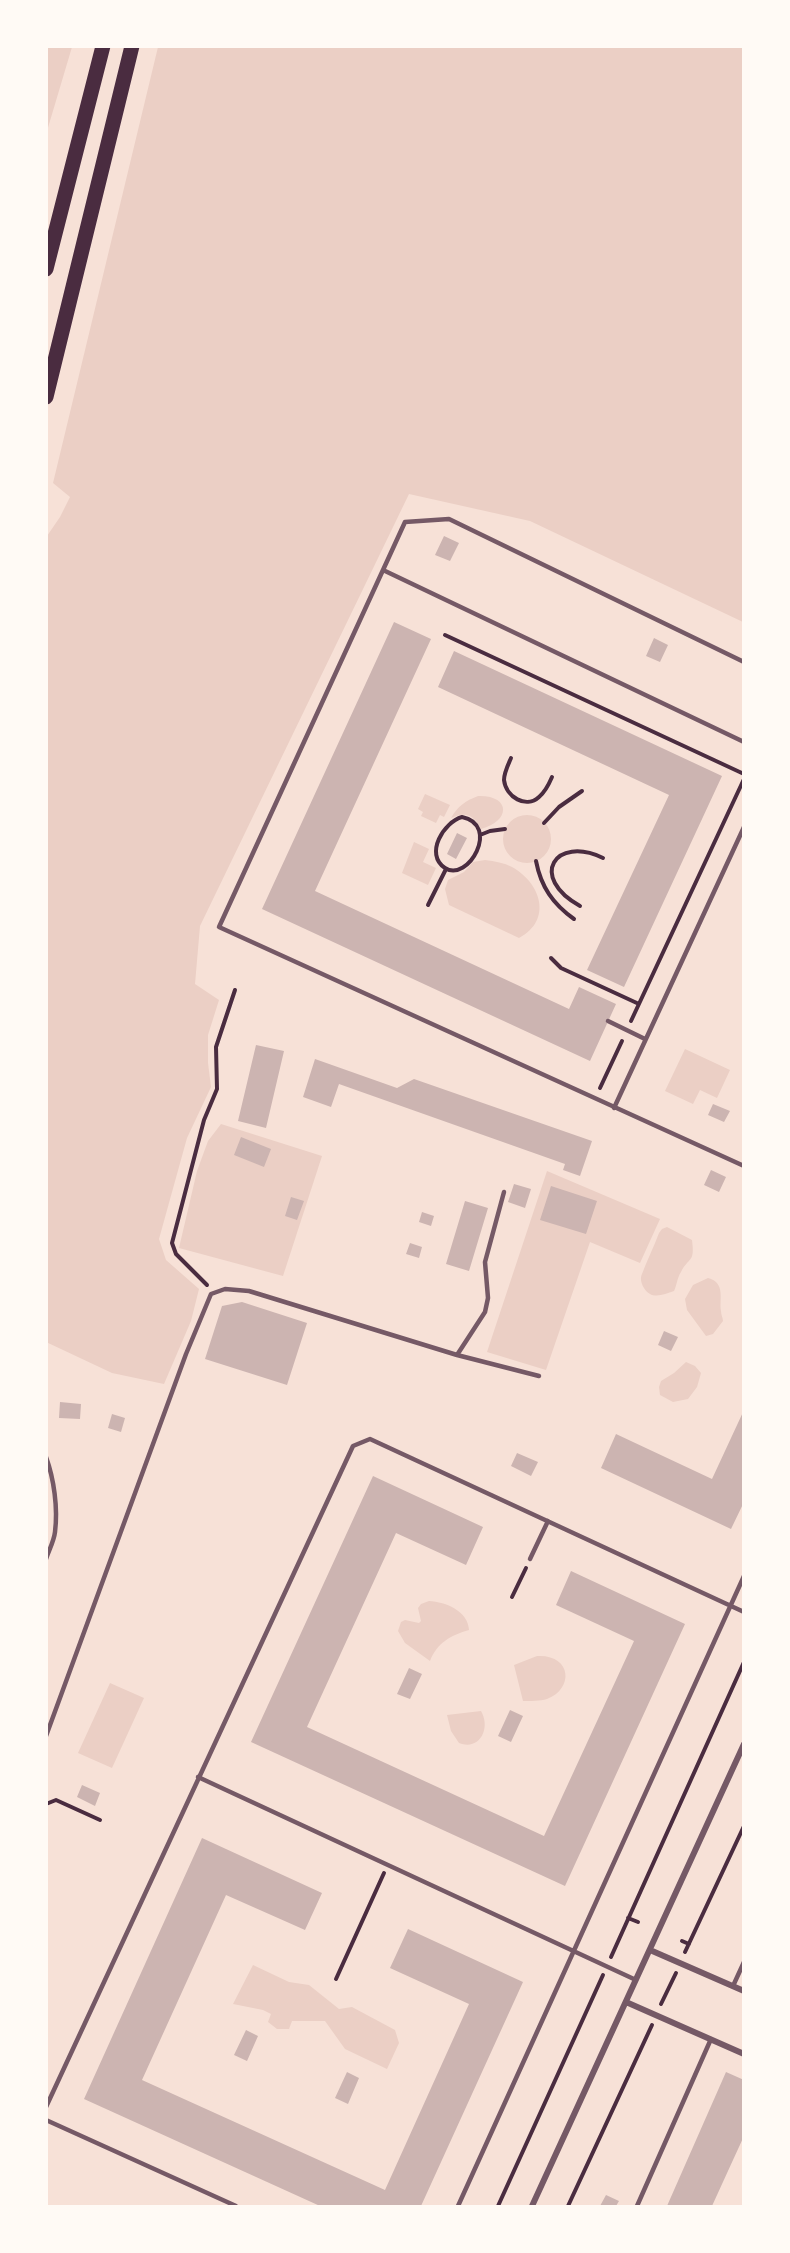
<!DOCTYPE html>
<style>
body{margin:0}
#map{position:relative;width:790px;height:2253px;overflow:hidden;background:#f7e1d7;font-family:"Source Serif 4",serif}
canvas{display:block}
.frame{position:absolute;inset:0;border:48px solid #fffaf5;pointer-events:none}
</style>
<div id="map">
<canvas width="790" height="2253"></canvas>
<div class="frame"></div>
</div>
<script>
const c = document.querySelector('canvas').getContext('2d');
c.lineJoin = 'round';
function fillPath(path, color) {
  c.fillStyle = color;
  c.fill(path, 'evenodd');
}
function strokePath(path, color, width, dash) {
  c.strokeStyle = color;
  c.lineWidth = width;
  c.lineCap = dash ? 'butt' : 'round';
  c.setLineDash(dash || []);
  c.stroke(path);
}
const green = new Path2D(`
 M 47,46 L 72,47 L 47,131 L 46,47 Z
 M 158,47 L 744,47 L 743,622 L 530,521 L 409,494 L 200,926 L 195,984 L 219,1000 L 208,1035 L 208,1063 L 211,1087 L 187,1138 L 159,1239 L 166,1260 L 199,1289 L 191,1321 L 164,1384 L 112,1373 L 46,1342 L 47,536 L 60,517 L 70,497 L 53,483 Z
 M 425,794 L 450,805 L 444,817 L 440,815 L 436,823 L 421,816 L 423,812 L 418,809 Z
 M 478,796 C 511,795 511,821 481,829 C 474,815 466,811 451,818 C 458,806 465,801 478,796 Z
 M503 839a24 24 0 1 1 48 0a24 24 0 1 1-48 0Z
 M 414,842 L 429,849 L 423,862 L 436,868 L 428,885 L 402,873 Z
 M 485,860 C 495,861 504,863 512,867 C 541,883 553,920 519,938 L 449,905 L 445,889 L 448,880 L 464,872 L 473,862 Z
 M 685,1049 L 730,1070 L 717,1098 L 700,1090 L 693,1104 L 665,1091 Z
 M 221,1124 L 322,1156 L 283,1276 L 179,1248 L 197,1171 L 208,1141 Z
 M 547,1171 L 660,1219 L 640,1263 L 590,1242 L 546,1370 L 487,1352 Z
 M 667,1227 L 692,1240 C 695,1264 689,1256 681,1272 C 677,1278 677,1285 674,1291 C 663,1295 651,1300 644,1288 C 641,1283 640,1278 642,1274 C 647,1260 654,1247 659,1233 L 662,1229 Z
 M 708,1278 C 726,1283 719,1299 721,1311 C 721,1315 723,1318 723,1321 L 713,1334 L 706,1336 L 687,1310 L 685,1299 L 693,1285 Z
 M 686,1362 L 695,1366 L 701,1373 L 697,1387 L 688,1399 L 673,1402 L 660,1395 L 659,1387 L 661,1381 L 674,1373 Z
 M 429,1601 C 446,1602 468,1611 469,1630 C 451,1635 437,1643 430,1661 L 405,1643 L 398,1631 L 401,1622 L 405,1620 L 419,1623 L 421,1621 L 418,1608 L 421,1604 Z
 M 537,1656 C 571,1654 575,1688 547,1699 C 540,1701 530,1701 523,1701 L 514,1665 Z
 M 110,1683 L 144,1698 L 112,1768 L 78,1753 Z
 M 481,1711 C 491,1728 480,1751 459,1743 L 451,1731 L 447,1715 Z
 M 253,1965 L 289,1982 L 309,1985 L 339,2009 L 352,2007 L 395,2030 L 399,2043 L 387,2069 L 345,2049 L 325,2021 L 292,2021 L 289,2029 L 277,2029 L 268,2022 L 271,2014 L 263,2010 L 233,2004 Z`);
const building = new Path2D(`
 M 444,536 L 459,543 L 450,561 L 435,555 Z
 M 394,622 L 431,639 L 315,891 L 569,1009 L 579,987 L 616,1004 L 590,1061 L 262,909 Z
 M 654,638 L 668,645 L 660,662 L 646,656 Z
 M 454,651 L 722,776 L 624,987 L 587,970 L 669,795 L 438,687 Z
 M 457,833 L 467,838 L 456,859 L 447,854 Z
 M 256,1045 L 284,1051 L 266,1128 L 238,1121 Z
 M 315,1059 L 397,1088 L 414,1079 L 592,1141 L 580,1176 L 563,1170 L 565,1164 L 339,1084 L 331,1107 L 303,1097 Z
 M 713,1104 L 730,1111 L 724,1122 L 708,1115 Z
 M 241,1137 L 271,1149 L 264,1167 L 234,1155 Z
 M 711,1170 L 726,1177 L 719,1192 L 704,1185 Z
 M 514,1184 L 531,1189 L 525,1208 L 508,1202 Z
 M 551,1186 L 597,1201 L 586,1234 L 540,1220 Z
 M 291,1197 L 304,1201 L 297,1220 L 285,1216 Z
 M 465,1201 L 488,1208 L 469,1271 L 446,1264 Z
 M 422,1212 L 434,1216 L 431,1226 L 419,1222 Z
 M 410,1243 L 422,1247 L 419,1258 L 406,1254 Z
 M 242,1302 L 307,1323 L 287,1385 L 205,1359 L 222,1306 Z
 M 664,1331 L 678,1337 L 671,1351 L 658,1345 Z
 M 60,1402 L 81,1404 L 80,1419 L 59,1418 Z
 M 744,1410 L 744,1502 L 731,1529 L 601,1468 L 616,1434 L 712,1479 Z
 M 112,1414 L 125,1418 L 121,1432 L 108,1428 Z
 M 517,1453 L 538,1462 L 531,1476 L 511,1466 Z
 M 373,1476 L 483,1527 L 466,1565 L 396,1533 L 307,1727 L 544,1836 L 634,1641 L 556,1605 L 571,1571 L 685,1624 L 565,1886 L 251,1742 Z
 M 409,1668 L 422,1674 L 410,1699 L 397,1694 Z
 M 510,1710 L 523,1716 L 511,1742 L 498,1736 Z
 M 82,1785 L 100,1793 L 95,1806 L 77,1797 Z
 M 202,1838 L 322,1893 L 305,1930 L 226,1895 L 142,2080 L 385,2190 L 469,2004 L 390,1968 L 408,1929 L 523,1982 L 421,2206 L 320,2206 L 84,2099 Z
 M 246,2030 L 258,2036 L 247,2061 L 234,2055 Z
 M 347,2072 L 359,2078 L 348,2104 L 335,2098 Z
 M 726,2072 L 744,2080 L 744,2136 L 733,2160 L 712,2206 L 667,2206 Z
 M 606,2195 L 619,2201 L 616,2206 L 600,2206 Z`);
const path = new Path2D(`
 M 445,635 L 744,774
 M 511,758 C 508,765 504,773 504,780 C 506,797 526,809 539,797 C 545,792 549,784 552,777
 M 462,817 C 501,825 468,883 445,868 C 424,854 444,822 462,817 Z
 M 544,823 L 559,807 L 582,791
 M 480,835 L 490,831 L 505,829
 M 536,861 C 541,887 553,904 574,919
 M 428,905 L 446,869
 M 580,906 C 528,877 555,835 603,858
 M 551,958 L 561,968 L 639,1004
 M 631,1021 L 744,779
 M 600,1088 L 622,1041
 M 207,1285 L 176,1254 L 172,1243 L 204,1120 L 217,1089 L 216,1047 L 235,990
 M 512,1597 L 526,1568
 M 46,1804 L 56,1800 L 100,1820
 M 628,1918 L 638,1922
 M 682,1941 L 689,1944
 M 685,1952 L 744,1826
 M 611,1957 L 744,1662
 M 336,1979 L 384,1873
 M 661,2004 L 676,1973
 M 498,2206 L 603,1975
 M 568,2206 L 652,2025`);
const service = new Path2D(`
 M 383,570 L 405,522 L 449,519 L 744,662
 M 744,742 L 383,570 L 219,927 L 744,1166
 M 608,1021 L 645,1039
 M 614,1108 L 744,827
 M 457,1355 L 485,1312 L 488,1298 L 485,1262 L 504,1192
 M 46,1457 C 54,1479 58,1508 55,1532 C 54,1541 49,1550 46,1559
 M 530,1559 L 548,1521
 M 46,1736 L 186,1354 L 211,1294 L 225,1289 L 249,1291 L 457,1355 L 539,1376
 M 198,1777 L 636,1980
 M 733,1986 L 744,1962
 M 46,2107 L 353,1446 L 370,1439 L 744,1612
 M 46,2120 L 236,2206
 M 458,2206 L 744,1576
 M 637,2206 L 711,2039`);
const minor = new Path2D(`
 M 650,1950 L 744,1991
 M 626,2002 L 744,2054
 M 532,2206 L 744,1744`);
const primary = new Path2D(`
 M 46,269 L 103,46
 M 46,397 L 132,46`);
fillPath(green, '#ebcfc5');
fillPath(building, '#ccb4b1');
strokePath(path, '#4a2c40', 4);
strokePath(service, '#755966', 4.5);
strokePath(minor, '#755966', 6);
strokePath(primary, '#4a2c40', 15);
</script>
